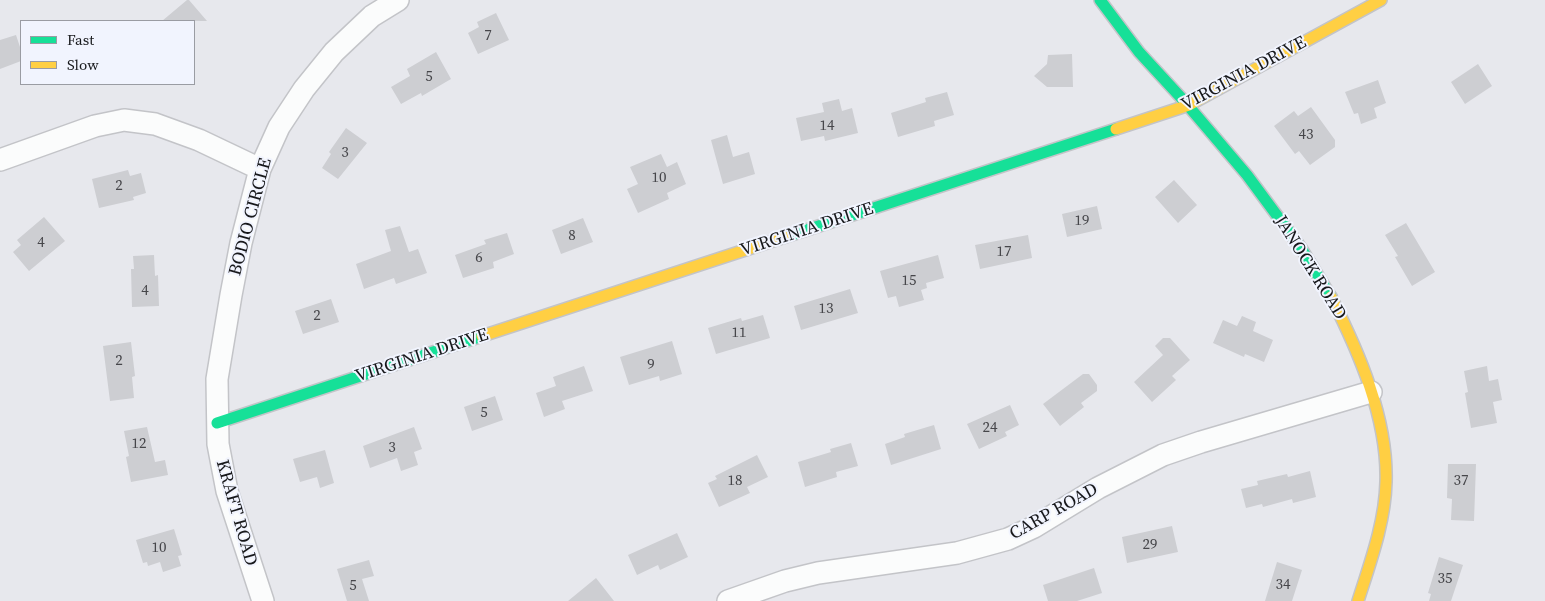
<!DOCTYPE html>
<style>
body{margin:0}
#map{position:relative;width:1545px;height:601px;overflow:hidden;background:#e7e8ed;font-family:"Source Serif 4",serif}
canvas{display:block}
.legend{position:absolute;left:20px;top:20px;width:175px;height:65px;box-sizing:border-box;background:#f1f4fe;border:1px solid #9a9ca3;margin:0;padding:6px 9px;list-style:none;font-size:15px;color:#17181b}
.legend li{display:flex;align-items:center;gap:10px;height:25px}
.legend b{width:25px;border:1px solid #9a9ca3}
</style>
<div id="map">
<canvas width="1545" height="601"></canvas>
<ul class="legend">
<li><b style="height:6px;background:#16e098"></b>Fast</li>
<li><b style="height:6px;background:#ffcf43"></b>Slow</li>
</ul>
</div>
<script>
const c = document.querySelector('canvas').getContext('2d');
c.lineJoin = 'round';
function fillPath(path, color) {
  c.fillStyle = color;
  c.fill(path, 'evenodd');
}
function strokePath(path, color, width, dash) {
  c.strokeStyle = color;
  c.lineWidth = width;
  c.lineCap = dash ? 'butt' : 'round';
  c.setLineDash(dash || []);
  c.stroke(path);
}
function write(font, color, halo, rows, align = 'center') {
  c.font = font + ' "Source Serif 4",serif';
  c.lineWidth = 4;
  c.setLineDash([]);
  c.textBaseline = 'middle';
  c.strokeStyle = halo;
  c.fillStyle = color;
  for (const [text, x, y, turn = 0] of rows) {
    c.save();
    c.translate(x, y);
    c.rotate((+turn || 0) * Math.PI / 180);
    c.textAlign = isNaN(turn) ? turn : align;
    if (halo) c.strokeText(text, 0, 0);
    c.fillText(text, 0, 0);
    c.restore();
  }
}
const building = new Path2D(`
 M 187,0 L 189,0 L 207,21 L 162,21 Z
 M 496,13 L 509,40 L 478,54 L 468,33 L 479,27 L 477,22 Z
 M 16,35 L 21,50 L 21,61 L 0,69 L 0,40 Z
 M 436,52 L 451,79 L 422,96 L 421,93 L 401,104 L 391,87 L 410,76 L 407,69 Z
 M 1072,54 L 1073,87 L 1047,87 L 1034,76 L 1047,64 L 1048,55 Z
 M 1478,64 L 1492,86 L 1465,104 L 1451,82 Z
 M 1378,80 L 1386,103 L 1374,108 L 1377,118 L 1361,124 L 1358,113 L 1354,114 L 1345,92 Z
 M 947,92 L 954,115 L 934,121 L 935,126 L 898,137 L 891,113 L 926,102 L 925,98 Z
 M 839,99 L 842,111 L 852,108 L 858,133 L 825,141 L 824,136 L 801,141 L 796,118 L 824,112 L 822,103 Z
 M 1311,107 L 1335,140 L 1335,147 L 1310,165 L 1299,151 L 1295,154 L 1274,126 L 1294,111 L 1298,116 Z
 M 346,128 L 367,143 L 338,179 L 322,168 L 331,154 L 329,152 Z
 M 727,135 L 733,157 L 749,152 L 755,174 L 723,184 L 711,140 Z
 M 661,154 L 667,167 L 677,162 L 686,184 L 667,193 L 669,199 L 638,213 L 627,189 L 638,184 L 630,167 Z
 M 128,170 L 130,176 L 141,173 L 146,193 L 133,197 L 134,200 L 99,208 L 92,179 Z
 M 1174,180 L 1197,205 L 1178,223 L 1155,197 Z
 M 1097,206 L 1102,229 L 1067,237 L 1062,214 Z
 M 44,217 L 65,241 L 29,271 L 13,252 L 21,245 L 17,240 Z
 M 583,218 L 593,242 L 561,254 L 552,230 Z
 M 1406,223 L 1435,272 L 1412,286 L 1395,257 L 1398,256 L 1385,235 Z
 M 400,226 L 409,252 L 418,249 L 427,273 L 396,284 L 394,278 L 364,289 L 356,264 L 391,251 L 385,230 Z
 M 507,233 L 514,254 L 493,262 L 494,268 L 463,278 L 455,255 L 486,244 L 484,240 Z
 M 1028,235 L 1032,258 L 980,269 L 975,245 Z
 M 154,255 L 155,276 L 158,275 L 159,306 L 132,307 L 131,269 L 134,269 L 133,256 Z
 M 938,255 L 944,278 L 926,283 L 927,288 L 921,290 L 924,300 L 899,307 L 896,296 L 888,298 L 880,271 Z
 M 850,289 L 858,313 L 801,330 L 794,306 Z
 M 331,299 L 339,322 L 303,334 L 295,311 Z
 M 763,315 L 770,338 L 716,354 L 708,328 L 741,318 L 742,321 Z
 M 1242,316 L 1256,322 L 1253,331 L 1273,340 L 1264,362 L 1245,354 L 1244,357 L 1213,343 L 1223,320 L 1237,326 Z
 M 1163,338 L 1170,338 L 1190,360 L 1172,376 L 1176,380 L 1152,402 L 1134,382 L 1163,355 L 1155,346 Z
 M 672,341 L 682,374 L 660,381 L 659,376 L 629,385 L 620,357 Z
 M 131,342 L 135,376 L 132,377 L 134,398 L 110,401 L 103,346 Z
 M 584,366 L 593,391 L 562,401 L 565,409 L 544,417 L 536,393 L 556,386 L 553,377 Z
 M 1487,366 L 1489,381 L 1498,379 L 1502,400 L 1493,402 L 1497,423 L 1471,428 L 1465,393 L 1468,392 L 1464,371 Z
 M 1083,374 L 1089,374 L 1097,385 L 1097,391 L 1081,403 L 1084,407 L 1060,426 L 1043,404 Z
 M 495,396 L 503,420 L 472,431 L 464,407 Z
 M 1010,405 L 1019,425 L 1005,432 L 1007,436 L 979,449 L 967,424 Z
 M 934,425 L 941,449 L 891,465 L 885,444 L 905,437 L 904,434 Z
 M 147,427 L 155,462 L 165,460 L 168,475 L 131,482 L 126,457 L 129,456 L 124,431 Z
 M 414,427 L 422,449 L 414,452 L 418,465 L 401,471 L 397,458 L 370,468 L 363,446 Z
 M 851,443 L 858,466 L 836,472 L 837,477 L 805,487 L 798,462 L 831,452 L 830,449 Z
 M 325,450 L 334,483 L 320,488 L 317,477 L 300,482 L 293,459 Z
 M 757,455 L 768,477 L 747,487 L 750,493 L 719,507 L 708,483 L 717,479 L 715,476 Z
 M 1448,464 L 1476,464 L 1474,521 L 1451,520 L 1452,499 L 1447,498 Z
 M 1310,471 L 1316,497 L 1293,503 L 1292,499 L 1263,507 L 1262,504 L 1246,508 L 1241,489 L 1258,485 L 1257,481 L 1287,474 L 1288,477 Z
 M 1172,526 L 1178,552 L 1127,563 L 1122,537 Z
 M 174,529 L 182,555 L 178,556 L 181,566 L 163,572 L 160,562 L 148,566 L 147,562 L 143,563 L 136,540 Z
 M 677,533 L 688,557 L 660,570 L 658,565 L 637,575 L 628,555 Z
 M 1439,557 L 1463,565 L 1451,601 L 1429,601 L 1431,594 L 1428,593 Z
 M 369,560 L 374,576 L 362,579 L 369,601 L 347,601 L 337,569 Z
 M 1277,562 L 1302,570 L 1292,601 L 1265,601 Z
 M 1094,568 L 1102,593 L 1077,601 L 1048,601 L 1043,585 Z
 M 596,578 L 614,601 L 568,601 Z`);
const street = new Path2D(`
 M 0,160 L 95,126 L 124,120 L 155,124 L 199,140 L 260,169
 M 263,601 L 227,491 L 218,444 L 217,379 L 231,295 L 241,243 L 260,169 L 279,127 L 304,89 L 334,52 L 372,16 L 398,0
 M 728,601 L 785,581 L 818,573 L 957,553 L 1008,539 L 1034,527 L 1098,488 L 1163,455 L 1201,442 L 1371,392`);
const fast = new Path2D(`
 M 1100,0 L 1139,52 L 1185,102 L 1247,175 L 1301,248 L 1331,297
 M 785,237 L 1116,129
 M 217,423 L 482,336`);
const slow = new Path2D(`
 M 1116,129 L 1189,105 L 1381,0
 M 1331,297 C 1359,352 1388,419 1386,482 C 1385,523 1370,563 1358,601
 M 482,336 L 785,237`);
const numberNames = [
 ["7",488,36],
 ["5",429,77],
 ["14",827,126],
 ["43",1306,135],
 ["3",345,153],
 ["10",659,178],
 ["2",119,186],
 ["19",1082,221],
 ["8",572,236],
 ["4",41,243],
 ["17",1004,252],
 ["6",479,258],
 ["15",909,281],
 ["4",145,291],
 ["13",826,309],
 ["2",317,316],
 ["11",739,333],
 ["2",119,361],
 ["9",651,365],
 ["5",484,413],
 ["24",990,428],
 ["12",139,444],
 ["3",392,448],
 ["18",735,481],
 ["37",1461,481],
 ["29",1150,545],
 ["10",159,548],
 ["35",1445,579],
 ["34",1283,585],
 ["5",353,586]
];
const streetNames = [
 ["VIRGINIA DRIVE",1244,74,-28],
 ["BODIO CIRCLE",251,217,-75],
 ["VIRGINIA DRIVE",807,230,-18],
 ["JANOCK ROAD",1310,268,58],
 ["VIRGINIA DRIVE",422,356,-18],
 ["CARP ROAD",1054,512,-29],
 ["KRAFT ROAD",236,513,74]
];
fillPath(building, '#cdced2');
strokePath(street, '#c3c4c8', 24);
strokePath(fast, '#c3c4c8', 14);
strokePath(slow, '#c3c4c8', 14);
strokePath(street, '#fbfcfc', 21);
strokePath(fast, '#16e098', 11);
strokePath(slow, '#ffcf43', 11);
write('15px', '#46464a', null, numberNames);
write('18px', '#17181b', '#f1f4fe', streetNames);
</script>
